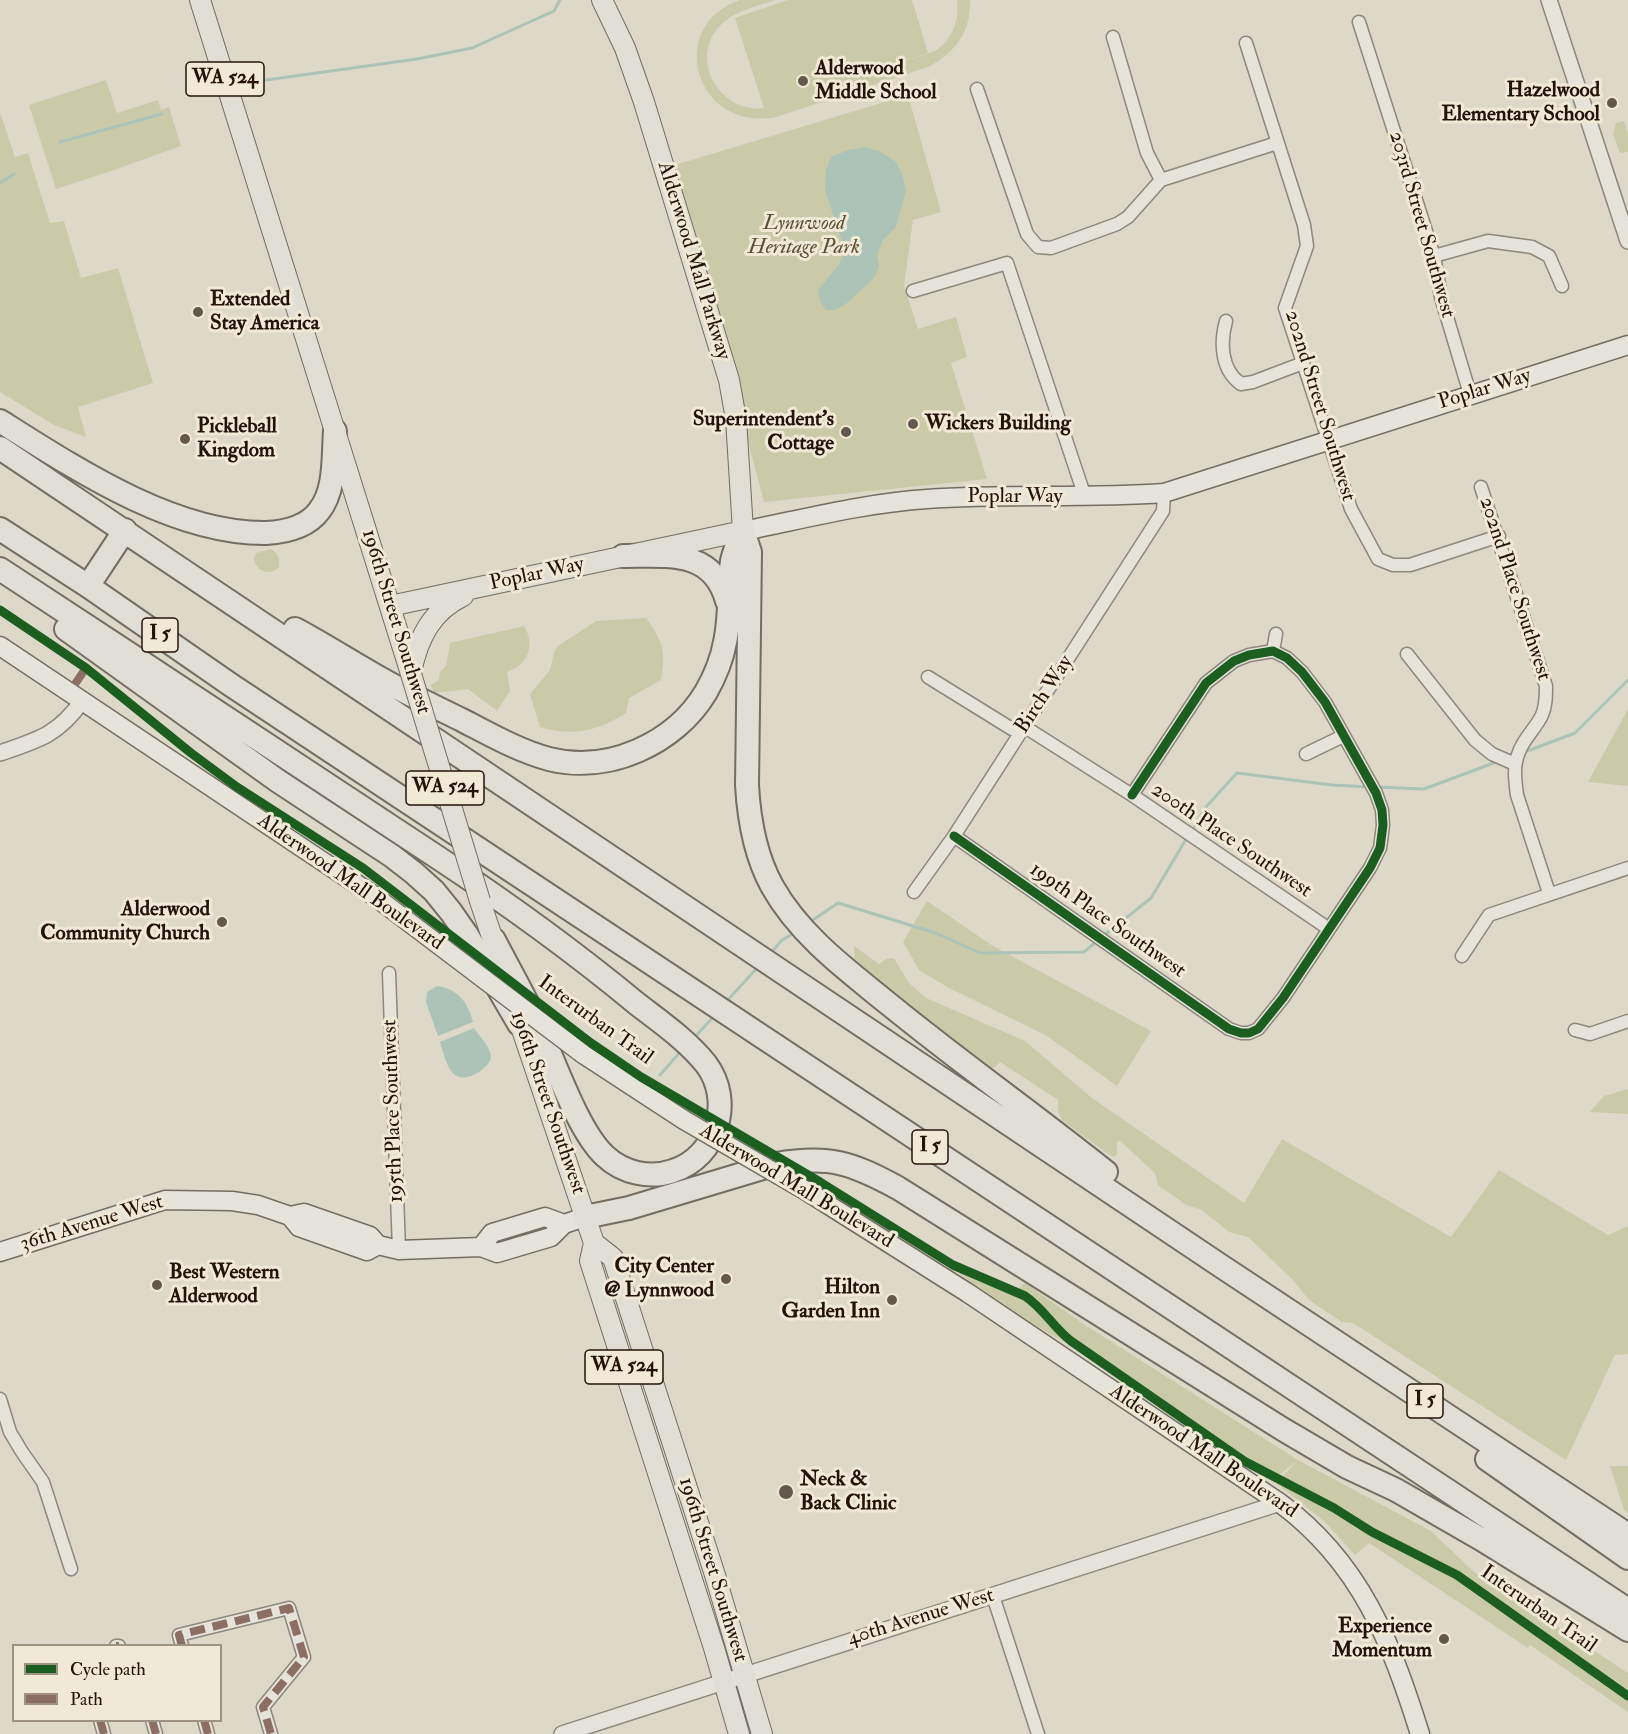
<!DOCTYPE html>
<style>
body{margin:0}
#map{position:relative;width:1628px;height:1734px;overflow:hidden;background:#ded8c8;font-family:"IM FELL Double Pica",serif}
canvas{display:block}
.legend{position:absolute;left:12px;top:1644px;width:210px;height:78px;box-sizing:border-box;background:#f0e9d5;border:2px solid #9e9383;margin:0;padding:8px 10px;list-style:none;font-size:18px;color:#231309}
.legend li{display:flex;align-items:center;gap:12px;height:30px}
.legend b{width:30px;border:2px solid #9e9383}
</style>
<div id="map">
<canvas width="1628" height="1734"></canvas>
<ul class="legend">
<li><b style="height:8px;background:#1b5e20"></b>Cycle path</li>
<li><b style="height:8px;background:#8d6e63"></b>Path</li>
</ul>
</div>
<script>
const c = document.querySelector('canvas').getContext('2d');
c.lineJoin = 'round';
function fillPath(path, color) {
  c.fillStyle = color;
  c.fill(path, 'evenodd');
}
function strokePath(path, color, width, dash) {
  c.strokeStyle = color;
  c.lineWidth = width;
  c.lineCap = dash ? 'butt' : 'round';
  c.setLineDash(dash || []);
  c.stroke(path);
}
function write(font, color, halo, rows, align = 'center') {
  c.font = font + ' "IM FELL Double Pica",serif';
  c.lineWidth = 6;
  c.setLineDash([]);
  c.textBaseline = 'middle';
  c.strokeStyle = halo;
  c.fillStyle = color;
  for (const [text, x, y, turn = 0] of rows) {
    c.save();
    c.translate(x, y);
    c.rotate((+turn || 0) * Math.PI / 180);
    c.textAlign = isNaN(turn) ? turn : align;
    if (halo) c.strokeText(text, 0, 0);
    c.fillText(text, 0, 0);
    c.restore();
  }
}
const green = new Path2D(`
 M 740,0 L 775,0 C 758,6 738,10 724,22 C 686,54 718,114 764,108 L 735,18 L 788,0 L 912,0 L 928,53 L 767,108 L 935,51 C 952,40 960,20 957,0 L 970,0 C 971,32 956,52 928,67 L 776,117 C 696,133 664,26 740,0 Z
 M 106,80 L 117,113 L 158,100 L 161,110 L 169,107 L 181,146 L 111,171 L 56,189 L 29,105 Z
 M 908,95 L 941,212 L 913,220 L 904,286 L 918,329 L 956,317 L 967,357 L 951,363 L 987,479 L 764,502 L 675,165 Z
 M 0,112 L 15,157 L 28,153 L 50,223 L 64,221 L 81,278 L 118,268 L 153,383 L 78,407 L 86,437 L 54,425 L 0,392 Z
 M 1624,121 L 1628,134 L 1628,152 L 1620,153 L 1613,134 L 1616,123 Z
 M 271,549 C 278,553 280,559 279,567 C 270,577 255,571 254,558 L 256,553 Z
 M 646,618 C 663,641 666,652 661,680 L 629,698 L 626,713 C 598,731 573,737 540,727 L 530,694 L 550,670 L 554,653 L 558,646 L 596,621 Z
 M 524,626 C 536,645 528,665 507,672 L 510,691 L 497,711 L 468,689 L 434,693 L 431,685 L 439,680 L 440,672 L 446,666 L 450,643 Z
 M 1628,709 L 1628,786 L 1588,782 Z
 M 927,901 L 993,946 L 1151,1031 L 1117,1086 L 1047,1036 L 947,987 L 919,970 L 903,942 Z
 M 854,946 L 879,964 L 886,959 L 894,958 L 909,983 L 926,998 L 1025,1041 L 1092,1098 L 1244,1203 L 1282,1139 L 1451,1237 L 1499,1170 L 1608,1235 L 1628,1226 L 1628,1354 L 1615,1355 L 1566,1460 L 1353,1323 L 1342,1322 L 1309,1300 L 1292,1279 L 1248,1237 L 1229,1232 L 1202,1210 L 1186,1205 L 1158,1185 L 1155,1173 L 1120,1141 L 1117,1142 L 1117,1154 L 1114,1157 L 1108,1154 L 1062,1120 L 1058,1111 L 1058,1100 L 1000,1062 L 995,1067 L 988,1069 L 851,963 L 855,956 Z
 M 1628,1089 L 1628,1114 L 1590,1112 L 1604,1096 Z
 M 954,1270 L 980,1282 L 1013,1294 L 1025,1283 L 1085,1325 L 1298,1460 L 1431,1531 L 1473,1571 L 1628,1673 L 1628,1712 L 1530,1645 L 1528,1648 L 1369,1543 L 1355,1555 L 1325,1522 L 1276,1483 L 1297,1461 L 1278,1476 L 1239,1454 L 1130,1379 L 1036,1326 Z
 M 1610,1466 L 1628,1466 L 1628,1513 L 1624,1510 Z`);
const water = new Path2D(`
 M 866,147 L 879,151 L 896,162 L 903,177 L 906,191 L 896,227 L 883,240 L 877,255 L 879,266 L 874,278 L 847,303 L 835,310 L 826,310 L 820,301 L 818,290 L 838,266 L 845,251 L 825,190 L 826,170 L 831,157 L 848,150 Z
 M 437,986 C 458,989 468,1002 473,1022 L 438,1036 L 426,1002 L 427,992 Z
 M 474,1028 C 479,1036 491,1047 491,1057 C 490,1064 484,1068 479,1072 C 451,1089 447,1064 440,1042 Z`);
const stream = new Path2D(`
 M 252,82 L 417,59 L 472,48 L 554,11 L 560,0
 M 60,142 L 162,114
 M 0,183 L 14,174
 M 1522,753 L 1575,733 L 1628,680
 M 1376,787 L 1424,789 L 1499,761
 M 1192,831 L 1205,808 L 1237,773 L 1332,785 L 1369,787
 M 810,922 L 838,903 L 936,933 L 980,953 L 1084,952 L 1097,941
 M 1102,937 L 1151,898 L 1188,836
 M 771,953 L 781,941 L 795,932
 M 726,1002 L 758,967
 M 694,1038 L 714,1016
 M 660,1075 L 681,1051`);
const minor = new Path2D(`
 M 1359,22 L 1434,256 L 1441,297 L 1470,394
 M 1113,37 L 1147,153 L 1161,180
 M 1246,43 L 1304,225 L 1307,246 L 1285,308 L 1351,509 L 1378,559 L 1393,565 L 1410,565 L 1499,536
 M 977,89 L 1027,234 L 1038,247 L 1051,248 L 1117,224 L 1128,217 L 1161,180 L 1277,143
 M 1434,256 L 1488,241 L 1532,247 L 1549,256 L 1562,286
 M 913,291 L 1007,263 L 1085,497
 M 1226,321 C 1220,343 1221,370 1241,384 L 1253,382 L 1303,363
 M 1481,487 L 1546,686 C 1546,696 1546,706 1542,715 C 1536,728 1524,738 1519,752 C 1513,766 1515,780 1517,795 L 1549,893
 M 1273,651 L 1276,634
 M 1407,654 L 1475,740 L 1492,754 L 1515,764
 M 928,677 L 1012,729 L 1025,727 L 1132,795 L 1329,929
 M 1306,754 L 1343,736
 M 954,836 L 1229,1029 L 1241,1033 L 1249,1033 L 1258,1029 L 1283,998 L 1370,868 L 1380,848 L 1383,825 L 1382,810 L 1376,793 L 1325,702 L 1302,672 L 1287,658 L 1273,651 L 1249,655 L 1234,661 L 1206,683 L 1132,795
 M 914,892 L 954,836 L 1163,511 L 1164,493
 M 1462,956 L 1489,915 L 1628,868
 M 389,973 L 399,1250
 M 1575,1030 L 1590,1034 L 1628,1021
 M 0,1399 L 10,1432 L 22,1452 L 43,1482 L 71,1569
 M 993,1596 L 1038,1734
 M 116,1646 L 119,1646
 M 182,1646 L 179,1635 L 289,1608 L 304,1657 L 263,1707 L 271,1734
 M 100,1720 L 104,1734
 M 152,1720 L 156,1734
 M 204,1720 L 208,1734`);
const tertiary = new Path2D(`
 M 1549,0 L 1628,241
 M 0,753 C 38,740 58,735 82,701
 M 562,1734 L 1280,1503`);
const secondary = new Path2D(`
 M 743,531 C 804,519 865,503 927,499 C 1006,493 1085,499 1164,493 L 1628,345
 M 0,646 L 373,895
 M 583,1054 L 684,1120
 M 808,1192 L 968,1293 L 1280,1503 C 1361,1563 1391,1642 1420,1734
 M 290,1216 L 299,1227 L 367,1251 L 378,1245
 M 481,1247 L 492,1233 L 545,1217 L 564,1224
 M 0,1252 L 165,1200 L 232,1201 L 258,1205 L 290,1216 L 304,1213 L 370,1236 L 378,1245 L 399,1250 L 481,1247 L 497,1253 L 551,1237 L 564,1224 L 585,1217`);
const primary = new Path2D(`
 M 200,0 L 411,674
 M 390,606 L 743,531 L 736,419 L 729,380 L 644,102 L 625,48 L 602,0
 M 411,672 C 418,639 431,611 463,596
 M 480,901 L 498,955
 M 515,1009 L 594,1243 L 590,1261 L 714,1648 L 739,1734
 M 594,1243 L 613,1258 L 715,1575 L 762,1734`);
const motorway = new Path2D(`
 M 0,421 C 76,469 174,534 266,533 C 285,532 307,527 319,511 C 336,490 333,456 335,431
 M 0,448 L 1221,1266 L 1628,1535
 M 0,529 L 88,586 L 231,685 L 1628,1610
 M 743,531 L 750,552 L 747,785 C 749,821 755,855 772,886 C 800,936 847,970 890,1005 C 961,1063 1035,1115 1106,1172
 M 623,556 C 668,556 713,549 727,601
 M 0,569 C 145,664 290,760 434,855 C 504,901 572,950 636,1003 C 659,1021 687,1040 706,1064 C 734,1101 717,1157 673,1171 C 650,1179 623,1173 605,1156 C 578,1131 555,1063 539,1028 C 526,998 509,969 494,940
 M 88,586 L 125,530
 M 66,629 L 278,781 L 392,856 L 414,873 L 434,891 L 451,912 L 467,935 L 519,1024
 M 295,629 C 329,647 360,668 394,686 C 416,698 440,709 462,720 C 491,735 519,751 549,759 C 608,774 675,744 706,692 C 714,678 722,659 725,642 C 731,615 728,587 732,561 C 734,551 739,540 743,531
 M 585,1217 L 629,1208 L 776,1164 C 830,1155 852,1163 898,1188 L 1284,1430 L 1347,1467 L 1396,1490 L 1481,1539 L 1628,1630
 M 1487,1459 L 1628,1558`);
const secondaryBridge = new Path2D(`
 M 373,895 L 583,1054
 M 684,1120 L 808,1192`);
const primaryBridge = new Path2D(`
 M 411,674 L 480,901`);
const quiet = new Path2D(`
 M 75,684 L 86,668
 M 116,1646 L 119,1646
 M 182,1646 L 179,1635 L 289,1608 L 304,1657 L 263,1707 L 271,1734
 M 100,1720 L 104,1734
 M 152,1720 L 156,1734
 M 204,1720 L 208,1734`);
const cycleway = new Path2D(`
 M 0,610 L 86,668 L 191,753 L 237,787 L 363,868 L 591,1043 L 641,1077 L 820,1182 L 953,1265 L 1025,1296 C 1043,1308 1054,1328 1071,1341 L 1244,1461 L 1334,1508 L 1372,1532 L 1457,1575 L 1628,1696
 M 954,836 L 1229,1029 L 1241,1033 L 1249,1033 L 1258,1029 L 1283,998 L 1370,868 L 1380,848 L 1383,825 L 1382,810 L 1376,793 L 1325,702 L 1302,672 L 1287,658 L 1273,651 L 1249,655 L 1234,661 L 1206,683 L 1132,795`);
const markers = [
 [803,81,6,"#64584c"],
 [1612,103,6,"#64584c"],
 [198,312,6,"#64584c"],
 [913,424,6,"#64584c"],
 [846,432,6,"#64584c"],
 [185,439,6,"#64584c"],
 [222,922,6,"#64584c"],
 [726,1279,6,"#64584c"],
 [157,1285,6,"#64584c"],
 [892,1300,6,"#64584c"],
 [786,1492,8,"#64584c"],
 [1444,1639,6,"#64584c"]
];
const shields = [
 [225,79,78],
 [160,635,36],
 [445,788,78],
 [930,1147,36],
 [624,1367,78],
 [1425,1401,36]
];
const shieldNames = [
 ["WA 524",225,79],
 ["I 5",160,635],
 ["WA 524",445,788],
 ["I 5",930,1147],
 ["WA 524",624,1367],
 ["I 5",1425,1401]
];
const poiNames = [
 ["Alderwood",815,69],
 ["Middle School",815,93],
 ["Hazelwood",1600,91,"right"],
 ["Elementary School",1600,115,"right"],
 ["Extended",210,300],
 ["Stay America",210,324],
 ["Superintendent's",834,420,"right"],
 ["Cottage",834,444,"right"],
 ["Wickers Building",925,424],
 ["Pickleball",197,427],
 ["Kingdom",197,451],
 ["Alderwood",210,910,"right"],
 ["Community Church",210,934,"right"],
 ["City Center",714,1267,"right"],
 ["@ Lynnwood",714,1291,"right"],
 ["Best Western",169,1273],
 ["Alderwood",169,1297],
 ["Hilton",880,1288,"right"],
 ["Garden Inn",880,1312,"right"],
 ["Neck &",800,1480],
 ["Back Clinic",800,1504],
 ["Experience",1432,1627,"right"],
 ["Momentum",1432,1651,"right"]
];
const parkNames = [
 ["Lynnwood",804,224],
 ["Heritage Park",804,248]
];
const streetNames = [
 ["203rd Street Southwest",1421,225,74],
 ["Alderwood Mall Parkway",693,261,73],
 ["Poplar Way",1485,390,-17],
 ["202nd Street Southwest",1319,406,73],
 ["Poplar Way",1015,497],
 ["Poplar Way",537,575,-12],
 ["202nd Place Southwest",1514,589,72],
 ["196th Street Southwest",395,622,73],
 ["Birch Way",1045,695,-57],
 ["200th Place Southwest",1231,841,34],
 ["Alderwood Mall Boulevard",350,883,35],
 ["199th Place Southwest",1107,921,35],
 ["Interurban Trail",595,1021,36],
 ["196th Street Southwest",547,1103,71],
 ["195th Place Southwest",394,1111,-92],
 ["Alderwood Mall Boulevard",796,1187,31],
 ["36th Avenue West",92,1224,-17],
 ["Alderwood Mall Boulevard",1203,1452,34],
 ["196th Street Southwest",712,1570,73],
 ["Interurban Trail",1538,1610,35],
 ["40th Avenue West",921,1618,-17]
];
fillPath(green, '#cbcaa8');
fillPath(water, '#acc4b7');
strokePath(stream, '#acc4b7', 3);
strokePath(minor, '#8d877d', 15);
strokePath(tertiary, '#8d877d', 18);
strokePath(secondary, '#736d63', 21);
strokePath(primary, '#736d63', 22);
strokePath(motorway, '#736d63', 26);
strokePath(minor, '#e6e3db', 12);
strokePath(tertiary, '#e6e3db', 15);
strokePath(secondary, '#e6e3db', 18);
strokePath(primary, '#e1ded5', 20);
strokePath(motorway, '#e1ded5', 22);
strokePath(secondaryBridge, '#736d63', 21, []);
strokePath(primaryBridge, '#736d63', 22, []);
strokePath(secondaryBridge, '#e6e3db', 18);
strokePath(primaryBridge, '#e1ded5', 20);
strokePath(quiet, '#8d6e63', 8, [15, 8]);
strokePath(cycleway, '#1b5e20', 9);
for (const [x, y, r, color] of markers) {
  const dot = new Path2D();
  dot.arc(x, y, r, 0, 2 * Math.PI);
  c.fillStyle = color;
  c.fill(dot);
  strokePath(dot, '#f0e9d5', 2);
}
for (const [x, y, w] of shields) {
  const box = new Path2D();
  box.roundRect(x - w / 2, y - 17, w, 34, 4.5);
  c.fillStyle = '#f0e9d5';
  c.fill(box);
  strokePath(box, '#231309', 1.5);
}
write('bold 20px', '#231309', null, shieldNames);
write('bold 21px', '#231309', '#f0e9d5', poiNames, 'left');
write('italic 21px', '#594f37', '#f0e9d5', parkNames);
write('21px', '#231309', '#f0e9d5', streetNames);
</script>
